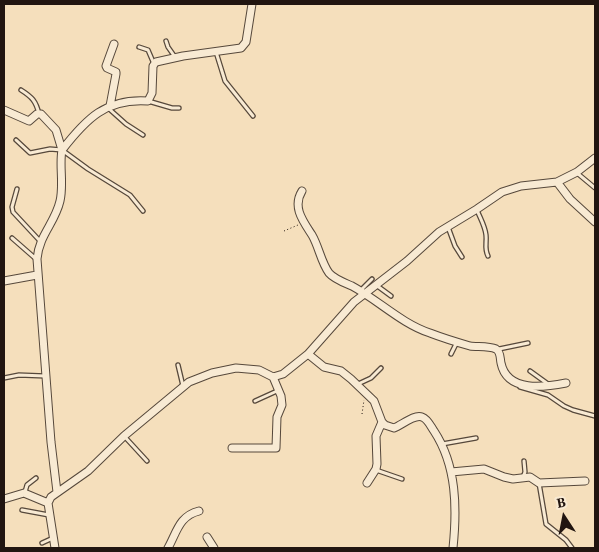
<!DOCTYPE html>
<style>
body{margin:0}
#map{position:relative;width:599px;height:552px;overflow:hidden;background:#f5dfbc;font-family:"EB Garamond",serif}
canvas{display:block}
.frame{position:absolute;inset:0;border:5px solid #211510;pointer-events:none}
.north{position:absolute;left:539px;top:492px;width:50px;height:50px;-webkit-text-stroke:4px #f8ead3;paint-order:stroke;rotate:349deg;font-size:14px;font-weight:700;line-height:20px;text-align:center;color:#211510}
.north::after{content:'';display:block;margin:auto;width:18px;height:22px;background:#211510;clip-path:polygon(50% 0,100% 100%,50% 72%,0 100%)}
</style>
<div id="map">
<canvas width="599" height="552"></canvas>
<div class="frame"></div>
<div class="north">B</div>
</div>
<script>
const c = document.querySelector('canvas').getContext('2d');
c.lineJoin = 'round';
function strokePath(path, color, width, dash) {
  c.strokeStyle = color;
  c.lineWidth = width;
  c.lineCap = dash ? 'butt' : 'round';
  c.setLineDash(dash || []);
  c.stroke(path);
}
const path = new Path2D(`
 M 284,231 L 298,225
 M 362,414 L 364,400`);
const service = new Path2D(`
 M 166,41 L 168,47 L 175,57
 M 139,47 L 148,50 L 154,64
 M 216,52 L 225,81 L 253,116
 M 21,90 C 32,97 36,101 39,114
 M 148,101 L 172,108 L 179,108
 M 107,107 L 126,124 L 143,135
 M 16,140 L 30,153 L 50,149 L 62,150 L 88,169 L 130,195 L 143,211
 M 577,173 L 595,188
 M 17,189 L 12,207 L 13,212 L 40,241
 M 477,210 C 480,218 485,226 486,235 C 487,243 484,248 488,256
 M 448,227 L 455,246 L 462,257
 M 12,238 L 36,259
 M 376,285 L 391,296
 M 361,290 L 372,279
 M 499,349 L 528,343
 M 451,354 L 457,342
 M 178,365 L 183,386
 M 530,371 L 548,384
 M 4,378 L 19,375 L 45,376
 M 358,384 L 371,378 L 381,368
 M 520,387 L 548,395 L 564,406 L 573,410 L 595,416
 M 255,401 L 277,391
 M 124,436 L 147,461
 M 442,444 L 476,438
 M 376,470 L 402,479
 M 523,477 L 525,472 L 524,461
 M 539,483 L 546,524 L 566,540 L 572,548
 M 25,492 L 27,485 L 36,478
 M 22,510 L 49,515
 M 42,543 L 53,538`);
const minor = new Path2D(`
 M 110,106 L 116,74 L 116,72 L 107,68 L 106,66 L 114,44
 M 4,110 L 29,121 L 37,114 L 41,114 L 56,130 L 62,150
 M 557,182 L 570,199 L 595,222
 M 302,191 C 292,207 303,221 312,235 C 319,247 321,262 329,273 C 334,279 345,283 352,286 C 378,300 402,324 430,333 C 443,338 456,342 470,346 C 477,347 489,346 496,349 C 501,352 500,359 501,363 C 507,393 545,387 566,383
 M 4,281 L 37,275
 M 308,354 L 324,367 L 341,371 L 351,379 L 374,401 L 382,422 L 385,425 L 394,428 C 402,425 414,414 422,417 C 428,419 431,427 434,431 C 457,466 457,509 453,548
 M 232,448 L 276,448 L 277,417 L 282,405 L 281,396 L 273,377
 M 451,472 L 484,469 L 504,477 L 513,479 L 530,477 L 539,483 L 585,481
 M 367,483 L 376,469 L 377,464 L 376,436 L 382,422
 M 57,492 L 51,442 L 37,259 C 39,235 55,223 60,201 C 64,184 59,165 62,150 C 86,119 106,98 148,101 L 152,93 L 153,66 L 156,62 L 183,56 L 241,48 L 246,42 L 252,4
 M 4,499 L 24,493 L 48,503
 M 207,537 L 214,548
 M 55,548 L 48,503 L 51,497 L 88,471 L 124,436 L 189,382 L 212,373 L 236,368 L 259,370 L 273,377 L 283,374 L 308,354 L 354,302 L 407,261 L 439,232 L 477,209 L 502,192 L 521,186 L 557,182 L 577,172 L 595,158
 M 168,548 C 177,532 179,516 199,511`);
strokePath(service, '#56483b', 5.5);
strokePath(minor, '#56483b', 9);
strokePath(path, '#211510', 1, [1, 2.5]);
strokePath(service, '#f8ead3', 3);
strokePath(minor, '#f8ead3', 7);
</script>
